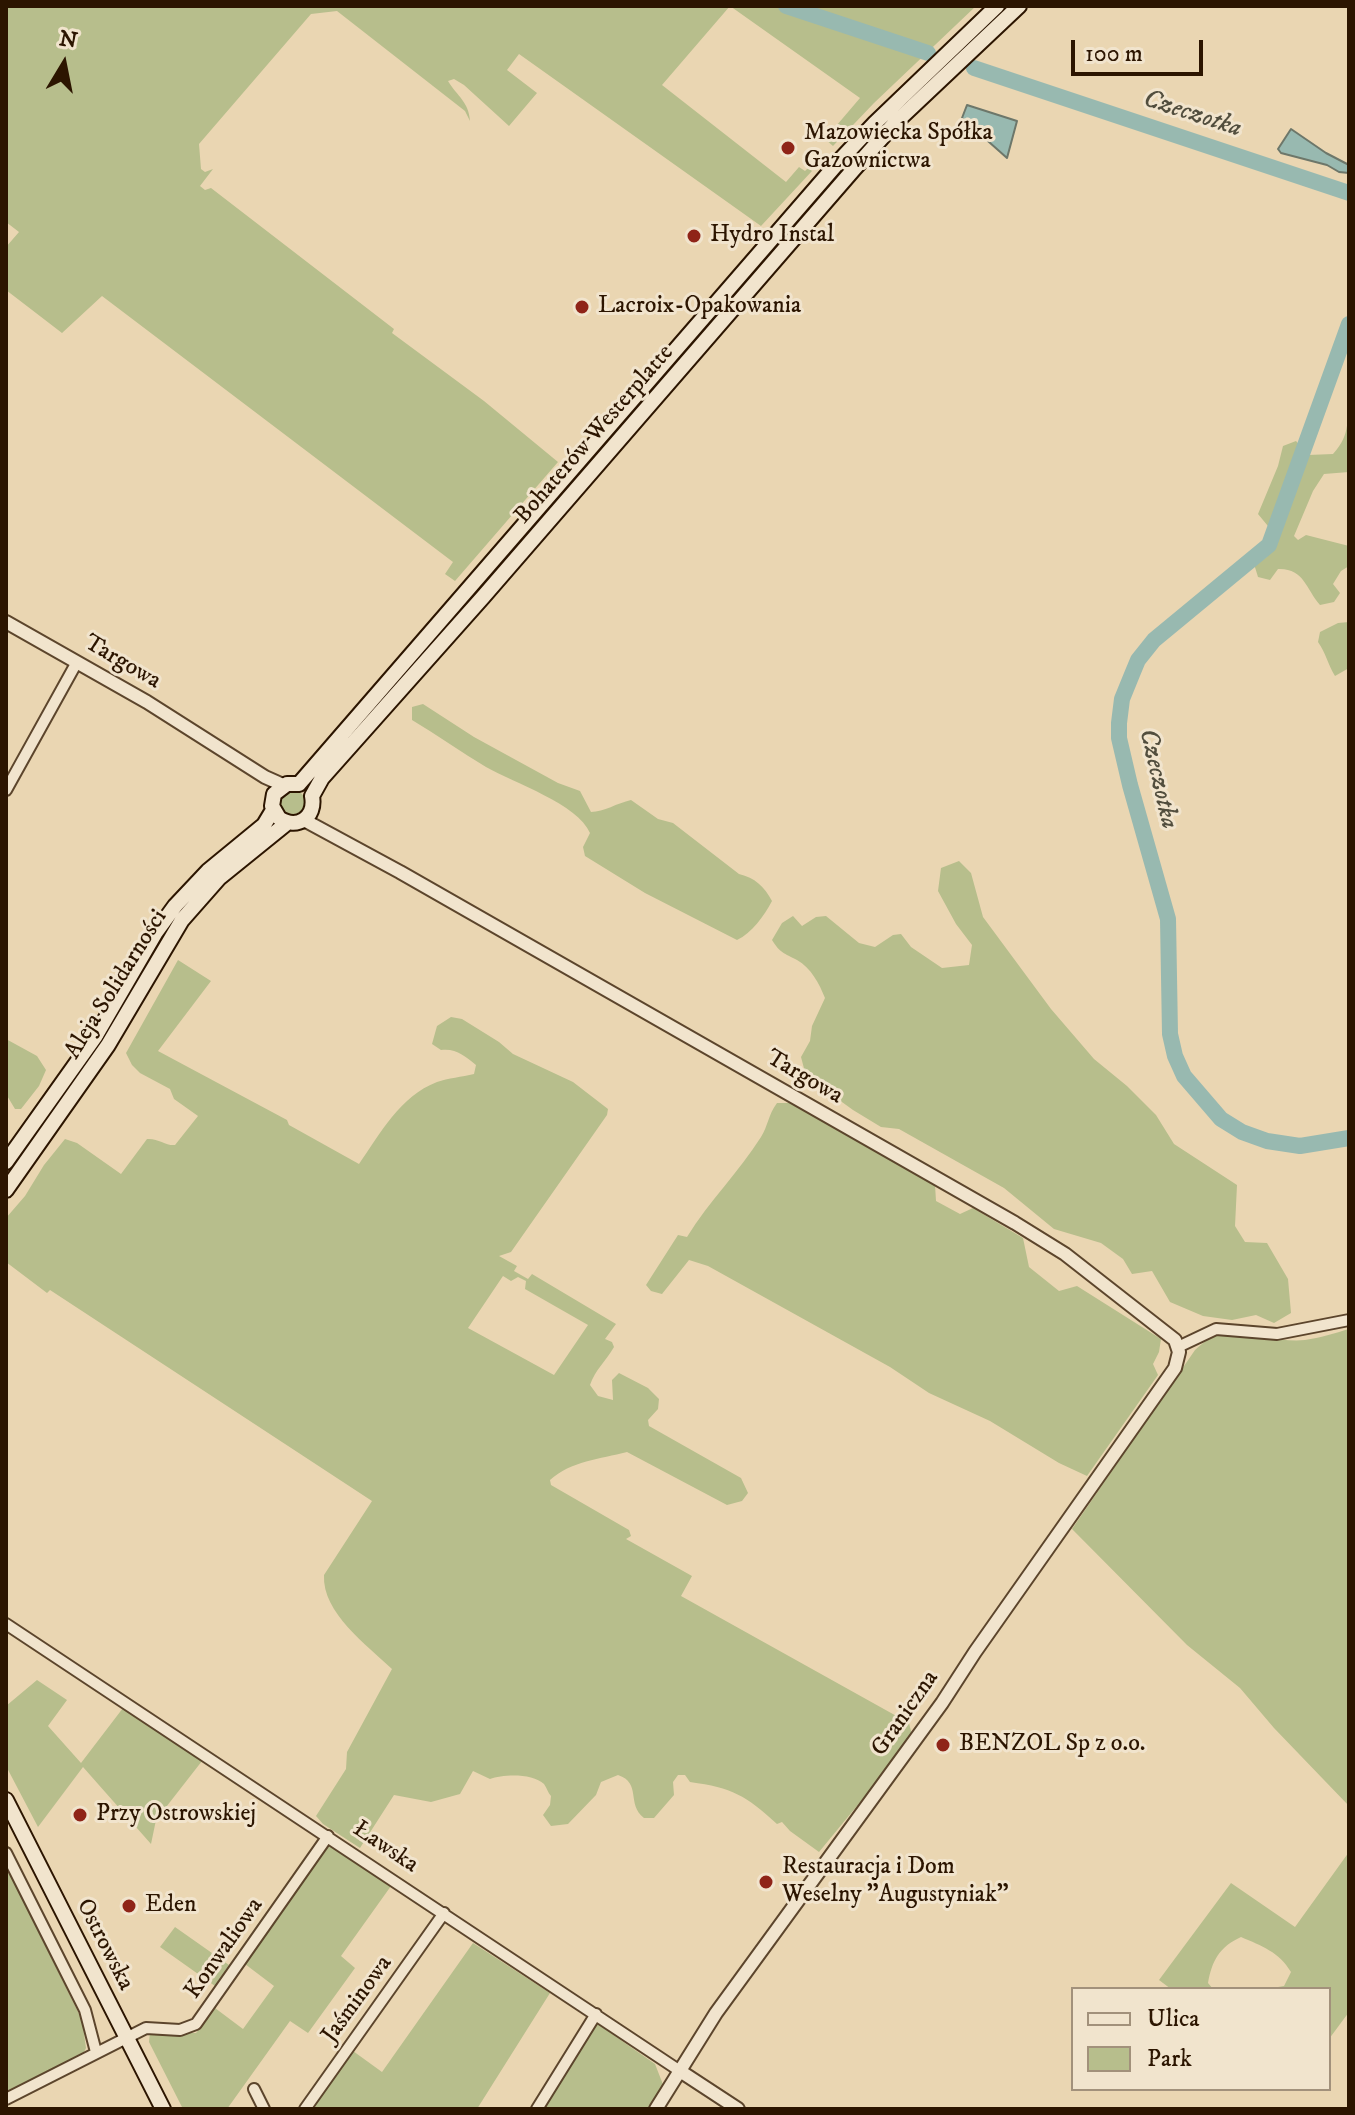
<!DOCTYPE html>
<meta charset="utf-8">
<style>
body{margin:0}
#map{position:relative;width:1355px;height:2115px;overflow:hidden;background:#ead6b2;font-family:"IM FELL DW Pica",serif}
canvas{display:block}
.frame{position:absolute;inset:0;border:8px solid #2c1500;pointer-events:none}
.legend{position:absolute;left:1071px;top:1987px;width:260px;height:104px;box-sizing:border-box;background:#f1e4cd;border:2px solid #a2917b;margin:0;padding:10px 14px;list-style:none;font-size:24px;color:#2c1500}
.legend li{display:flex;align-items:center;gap:16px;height:40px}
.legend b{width:40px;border:2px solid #a2917b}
.north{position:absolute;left:24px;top:24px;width:80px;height:80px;-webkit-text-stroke:6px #f1e4cd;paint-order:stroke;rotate:10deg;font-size:22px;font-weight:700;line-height:32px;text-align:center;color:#2c1500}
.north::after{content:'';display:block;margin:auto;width:28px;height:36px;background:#2c1500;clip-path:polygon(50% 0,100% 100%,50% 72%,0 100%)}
.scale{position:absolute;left:1071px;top:40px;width:132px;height:36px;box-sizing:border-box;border:4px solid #2c1500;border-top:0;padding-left:10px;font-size:24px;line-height:28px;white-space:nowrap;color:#2c1500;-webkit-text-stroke:6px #f1e4cd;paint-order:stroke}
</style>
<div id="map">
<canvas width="1355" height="2115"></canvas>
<div class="frame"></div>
<ul class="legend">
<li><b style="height:10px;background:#f1e4cd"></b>Ulica</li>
<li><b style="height:22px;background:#b7be8c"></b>Park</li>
</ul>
<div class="north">N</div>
<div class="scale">100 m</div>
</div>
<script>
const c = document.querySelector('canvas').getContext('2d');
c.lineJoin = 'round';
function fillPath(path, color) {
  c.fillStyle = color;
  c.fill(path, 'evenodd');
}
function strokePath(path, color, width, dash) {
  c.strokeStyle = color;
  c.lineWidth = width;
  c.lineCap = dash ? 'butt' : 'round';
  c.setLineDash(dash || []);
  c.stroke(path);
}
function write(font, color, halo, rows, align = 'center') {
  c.font = font + ' "IM FELL DW Pica",serif';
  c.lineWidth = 6;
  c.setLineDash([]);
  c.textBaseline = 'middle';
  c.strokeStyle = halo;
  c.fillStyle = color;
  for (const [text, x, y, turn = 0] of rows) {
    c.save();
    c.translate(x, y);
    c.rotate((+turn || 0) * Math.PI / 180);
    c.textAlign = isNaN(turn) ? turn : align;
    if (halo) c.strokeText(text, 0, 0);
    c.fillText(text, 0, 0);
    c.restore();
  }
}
const green = new Path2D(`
 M 6,6 L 976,6 L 874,103 L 833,146 L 825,139 L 860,98 L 730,6 L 662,85 L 786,182 L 799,167 L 805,171 L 808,168 L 812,171 L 761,226 L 519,54 L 507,70 L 537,93 L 509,126 L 464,85 L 454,79 L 448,81 C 457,96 469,102 470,121 L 465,111 L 337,11 L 311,14 L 199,144 L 201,169 L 205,172 L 213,169 L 200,186 L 205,190 L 211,188 L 394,329 L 392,333 L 484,401 L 558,462 L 455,581 L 445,574 L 453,562 L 102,296 L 62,333 L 6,290 L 6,247 L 19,232 L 6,222 Z
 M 1349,394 L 1349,472 L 1324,474 L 1313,491 L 1294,536 L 1298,540 L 1306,535 L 1349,546 L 1349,566 L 1341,571 L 1333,584 L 1340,593 L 1334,602 L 1320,605 C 1306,589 1304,568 1278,569 L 1270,580 L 1258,577 L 1254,564 C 1268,559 1273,551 1277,537 L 1258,514 L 1278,466 L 1283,446 L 1296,441 L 1308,455 L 1333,454 C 1352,433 1346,420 1349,394 Z
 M 1349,622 L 1349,668 L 1335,676 C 1328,665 1326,653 1318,642 L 1320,632 L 1338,623 Z
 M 423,704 L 474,737 L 558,783 L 580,791 L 591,812 C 604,812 617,803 631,800 L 658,819 L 673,823 L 739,874 C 755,878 764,886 772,901 C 764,916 752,933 737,940 L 645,893 L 585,856 L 583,847 L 590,833 C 578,804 514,783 486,767 C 461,752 437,735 412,720 L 412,707 Z
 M281 802a12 12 0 1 1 24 0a12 12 0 1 1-24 0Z
 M 959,861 L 971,873 L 983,917 L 1051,1009 L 1094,1059 L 1127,1086 L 1156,1115 L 1174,1144 L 1237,1185 L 1235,1226 L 1245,1242 L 1267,1243 L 1288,1279 L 1291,1313 L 1274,1323 L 1256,1315 L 1232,1320 L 1203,1316 L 1170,1302 L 1152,1271 L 1132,1274 L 1123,1259 L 1101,1243 L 1054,1229 L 1004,1188 L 899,1129 L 881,1127 L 853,1110 L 806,1076 L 801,1057 L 810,1041 L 812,1026 L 825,998 C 819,983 811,968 797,960 C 784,953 780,953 772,940 L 782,923 L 793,916 L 802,926 L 816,917 L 826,916 L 859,943 L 875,947 L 893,935 L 901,934 L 911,947 L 942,968 L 969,965 L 972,945 L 956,924 L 938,891 L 941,868 Z
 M 178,960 L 211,981 L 158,1051 L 287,1120 L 289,1125 L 359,1164 C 380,1134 400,1096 437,1082 C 448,1078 462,1077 474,1074 L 476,1065 C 465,1056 456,1048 441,1050 L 432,1044 L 437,1026 L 451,1017 L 462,1019 L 499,1042 L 513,1054 L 573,1082 L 608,1109 L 607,1115 L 511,1252 L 499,1256 L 517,1266 L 514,1271 L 528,1279 L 532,1274 L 616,1324 L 605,1339 L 612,1342 L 614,1347 C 606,1361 595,1370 590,1385 L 598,1396 L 613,1400 L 612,1380 L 619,1373 L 648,1388 L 659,1399 L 658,1409 L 648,1420 L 649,1426 L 741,1478 L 748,1493 L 742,1501 L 727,1505 L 627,1452 C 600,1459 571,1461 550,1480 L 551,1485 L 629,1530 L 631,1536 L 626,1539 L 692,1576 L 681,1596 L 909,1723 L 912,1735 L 889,1767 L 819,1852 L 790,1831 L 782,1822 L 777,1824 C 745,1795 733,1788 690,1782 L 685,1775 L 678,1775 L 673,1782 L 674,1795 L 654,1818 L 644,1818 C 626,1804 642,1783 618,1775 L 601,1782 L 596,1795 L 568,1824 L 551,1826 L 543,1815 L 550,1805 L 551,1796 C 548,1793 547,1788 544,1784 C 533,1773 503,1774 490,1779 L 473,1771 L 460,1794 L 431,1802 L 394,1795 L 360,1848 L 323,1824 L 316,1816 L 346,1769 L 347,1752 L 392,1669 C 367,1645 322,1613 324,1575 L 372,1501 L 50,1290 L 47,1293 L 6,1262 L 6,1218 L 25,1196 L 44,1165 L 65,1139 L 77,1143 L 121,1174 L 147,1139 C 158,1138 166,1146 175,1145 L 198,1116 L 174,1099 L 170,1089 L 140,1073 L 132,1065 L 126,1053 ZM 503,1276 L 511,1281 L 518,1277 L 526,1281 L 525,1289 L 588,1325 L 554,1375 L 468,1328 Z
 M 6,1039 L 37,1056 L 46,1070 L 39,1086 L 21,1109 L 15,1109 L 6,1094 Z
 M 777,1103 L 791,1103 L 935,1185 L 936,1201 L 960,1214 L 973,1208 L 1023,1238 L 1029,1267 L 1059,1291 L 1077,1286 L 1161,1339 L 1159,1352 L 1153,1364 L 1158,1375 L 1087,1476 L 1059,1463 L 990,1421 L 929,1393 L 890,1367 L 708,1266 L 689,1260 L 662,1294 L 651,1291 L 646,1285 L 678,1235 L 687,1237 C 709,1201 739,1172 761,1137 C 768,1126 768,1115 777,1103 Z
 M 1349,1329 L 1349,1806 L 1274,1728 L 1240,1688 L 1187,1645 L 1072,1529 L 1195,1350 C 1201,1345 1207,1338 1216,1336 C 1244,1329 1276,1343 1305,1340 C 1320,1338 1335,1333 1349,1329 Z
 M 37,1680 L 67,1700 L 48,1726 L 81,1763 L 123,1708 L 202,1761 L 156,1820 L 151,1844 L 83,1767 L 38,1827 L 6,1766 L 6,1706 Z
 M 329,1845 L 391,1886 L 341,1956 L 355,1968 L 308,2033 L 290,2021 L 227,2109 L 183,2109 L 149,2042 L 150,2032 L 196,2033 L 215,2008 L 243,2029 L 274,1986 L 241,1961 L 320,1849 L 324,1851 Z
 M 1349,1852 L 1349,2012 L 1329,2039 L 1329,1989 L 1266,1989 L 1284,1986 L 1291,1972 C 1279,1952 1262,1946 1241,1937 C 1219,1947 1212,1961 1208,1983 L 1213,1989 L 1171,1989 L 1159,1980 L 1231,1883 L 1295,1927 Z
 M 6,1866 L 82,2020 L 86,2048 L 83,2054 L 6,2096 Z
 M 175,1927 L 229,1965 L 215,1986 L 160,1947 Z
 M 473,1943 L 550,1993 L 477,2109 L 310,2109 L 353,2051 L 382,2072 Z
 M 595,2022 L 655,2064 L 664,2087 L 651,2109 L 540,2109 Z`);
const water = new Path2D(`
 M 967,105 L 1017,121 L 1007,158 L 962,118 Z
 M 1291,129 L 1326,153 L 1349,165 L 1349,173 L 1339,172 L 1327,165 L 1281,153 L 1278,149 Z`);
const river = new Path2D(`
 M 786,6 L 928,53
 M 974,68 L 1349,193
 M 1349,324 L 1269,545 L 1154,640 L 1138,660 L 1133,672 L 1122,699 L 1119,723 L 1119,738 L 1130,785 L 1168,919 L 1170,1034 L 1175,1056 L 1184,1076 L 1221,1119 L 1242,1132 L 1267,1141 L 1300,1146 L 1349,1138`);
const minor = new Path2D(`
 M 6,790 L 77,662
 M 1178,1347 L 1216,1329 L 1277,1334 L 1349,1320
 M 6,1624 L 680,2071
 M 6,1853 L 85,2010 L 96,2052
 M 254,2089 L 264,2109
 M 6,2099 L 146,2028 L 180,2030 L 196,2024 L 328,1836
 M 305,2109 L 444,1913
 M 537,2109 L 596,2014`);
const tertiary = new Path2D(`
 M 6,622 L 147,702 L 265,777 L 283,785
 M 304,820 L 400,872 L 1015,1223 L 1065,1254 L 1175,1340 L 1179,1352 L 1175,1368 L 975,1652 L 942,1703 L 716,2013 L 656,2109
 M 680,2071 L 738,2109`);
const secondary = new Path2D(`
 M 299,784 L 842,158 L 875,123 L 997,6
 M 299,784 L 287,784 L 274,794 L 272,806 L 279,818 C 297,830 316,818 312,796
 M 312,796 L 322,778 L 483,597 L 854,169 L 895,123 L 1019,6
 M 6,1162 L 95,1037 L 156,932 L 175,906 L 208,871 L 264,825 L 273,810
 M 6,1190 L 108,1045 L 182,920 L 219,878 L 287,823
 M 6,1800 L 163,2109`);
const markers = [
 [788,148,8,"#8f2418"],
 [694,236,8,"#8f2418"],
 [582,307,8,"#8f2418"],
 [943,1745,8,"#8f2418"],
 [80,1815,8,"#8f2418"],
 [766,1882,8,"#8f2418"],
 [129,1906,8,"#8f2418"]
];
const poiNames = [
 ["Mazowiecka Spółka",804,134],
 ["Gazownictwa",804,162],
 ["Hydro Instal",710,236],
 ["Lacroix-Opakowania",598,307],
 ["BENZOL Sp z o.o.",959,1745],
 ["Przy Ostrowskiej",96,1815],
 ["Restauracja i Dom",782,1868],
 ["Weselny \"Augustyniak\"",782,1896],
 ["Eden",145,1906]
];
const streetNames = [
 ["Bohaterów Westerplatte",595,435,-49],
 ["Targowa",122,663,30],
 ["Aleja Solidarności",117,985,-58],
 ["Targowa",804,1078,30],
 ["Graniczna",906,1714,-55],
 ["Ławska",385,1848,34],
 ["Ostrowska",104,1945,63],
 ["Konwaliowa",225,1949,-55],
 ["Jaśminowa",358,2000,-54]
];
const waterNames = [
 ["Czeczotka",1192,115,18],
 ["Czeczotka",1157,779,77]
];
fillPath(green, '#b7be8c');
fillPath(water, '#98b9b0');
strokePath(water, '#6d776a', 2);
strokePath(river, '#98b9b0', 16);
strokePath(minor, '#5c452c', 14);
strokePath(tertiary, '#5c452c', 16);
strokePath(secondary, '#2c1500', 18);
strokePath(minor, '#f1e4cd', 10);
strokePath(tertiary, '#f1e4cd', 12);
strokePath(secondary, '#f1e4cd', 14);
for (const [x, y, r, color] of markers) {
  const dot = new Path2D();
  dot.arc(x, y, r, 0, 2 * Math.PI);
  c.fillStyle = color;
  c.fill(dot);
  strokePath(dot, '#f1e4cd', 3);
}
write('24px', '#2c1500', '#f1e4cd', poiNames, 'left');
write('24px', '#2c1500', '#f1e4cd', streetNames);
write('italic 26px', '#524e3e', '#f1e4cd', waterNames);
</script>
